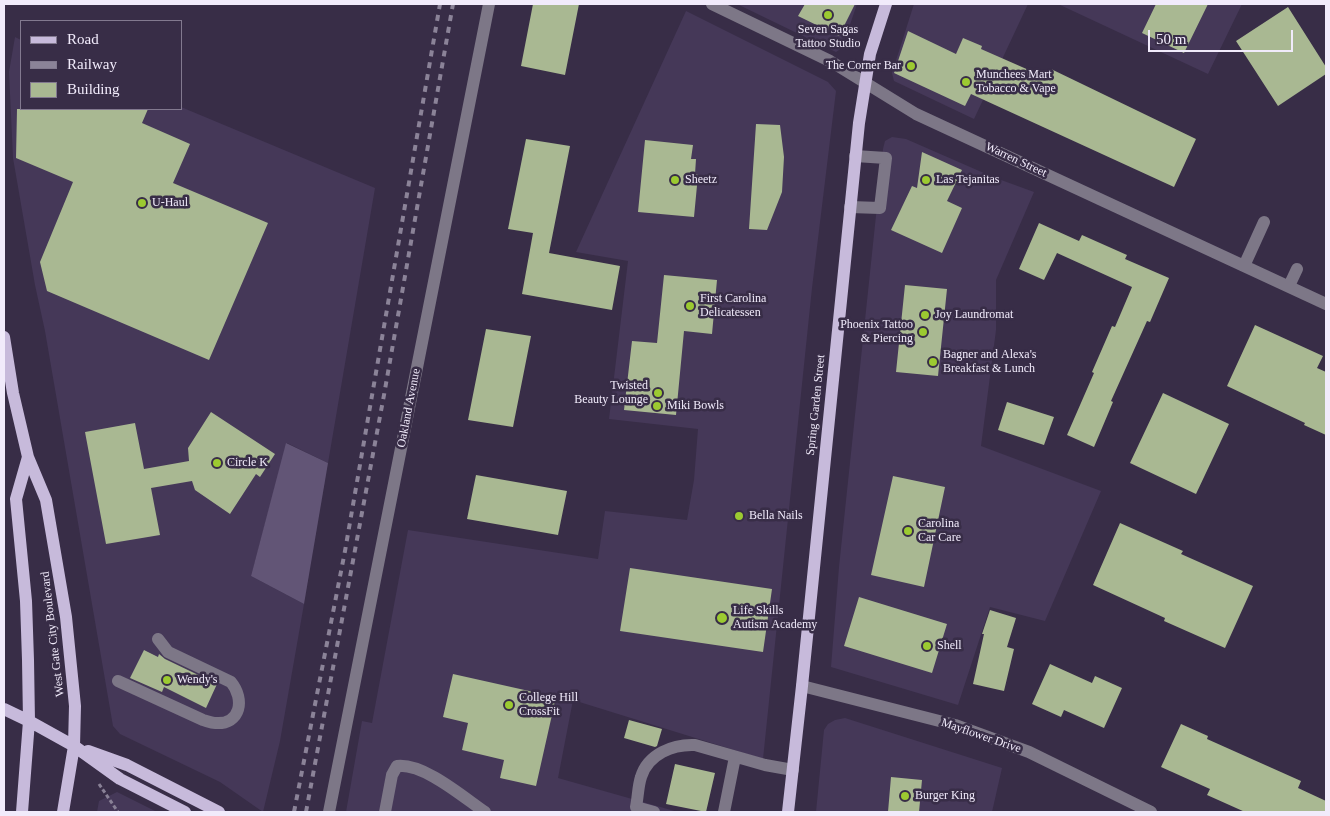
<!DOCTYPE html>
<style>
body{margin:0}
#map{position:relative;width:1330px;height:816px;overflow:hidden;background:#382d47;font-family:"Times New Roman",serif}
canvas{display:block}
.frame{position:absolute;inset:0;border:5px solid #f1ebfb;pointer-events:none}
.legend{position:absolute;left:20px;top:20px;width:162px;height:90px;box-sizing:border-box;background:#382d47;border:1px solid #82798f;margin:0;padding:6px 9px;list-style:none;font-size:15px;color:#f1ebfb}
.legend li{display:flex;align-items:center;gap:10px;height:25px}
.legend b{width:25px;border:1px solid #82798f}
.scale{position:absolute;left:1148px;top:30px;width:145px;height:22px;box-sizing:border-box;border:2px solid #f1ebfb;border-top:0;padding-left:6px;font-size:15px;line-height:18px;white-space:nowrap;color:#f1ebfb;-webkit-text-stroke:4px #382d47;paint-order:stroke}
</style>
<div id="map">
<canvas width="1330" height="816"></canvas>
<div class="frame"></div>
<ul class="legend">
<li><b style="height:6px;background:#c7badb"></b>Road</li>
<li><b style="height:6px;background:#8b8398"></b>Railway</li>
<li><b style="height:14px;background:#a9b892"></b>Building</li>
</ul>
<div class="scale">50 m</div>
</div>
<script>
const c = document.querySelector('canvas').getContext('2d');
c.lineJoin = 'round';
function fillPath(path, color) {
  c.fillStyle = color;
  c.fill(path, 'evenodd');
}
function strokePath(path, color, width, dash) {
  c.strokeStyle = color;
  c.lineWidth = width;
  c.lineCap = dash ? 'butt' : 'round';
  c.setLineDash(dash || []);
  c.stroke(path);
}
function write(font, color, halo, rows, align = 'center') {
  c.font = font + ' "Times New Roman",serif';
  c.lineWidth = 5;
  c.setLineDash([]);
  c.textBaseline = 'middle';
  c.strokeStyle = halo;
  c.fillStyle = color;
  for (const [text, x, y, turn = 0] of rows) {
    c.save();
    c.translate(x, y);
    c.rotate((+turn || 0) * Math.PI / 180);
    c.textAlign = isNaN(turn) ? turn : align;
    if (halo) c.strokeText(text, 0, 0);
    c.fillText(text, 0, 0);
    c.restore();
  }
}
const built = new Path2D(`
 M 737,4 L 857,4 L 842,48 L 836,52 Z
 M 914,4 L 1028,4 L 974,119 L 894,81 L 892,73 Z
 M 1058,4 L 1242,4 L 1208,74 Z
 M 686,11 L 828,82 L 836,91 L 812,288 L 763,759 L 573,700 L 558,778 L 678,812 L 346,812 L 362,721 L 372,723 L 408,530 L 598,559 L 605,511 L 687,520 L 694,480 L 698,429 L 609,419 L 628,261 L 576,252 Z
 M 15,37 L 21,40 L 21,109 L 181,109 L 181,107 L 375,188 L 328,463 L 287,443 L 251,576 L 304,604 L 280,741 L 263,812 L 220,782 L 120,734 L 113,726 L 45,331 L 35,285 L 13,158 L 9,72 Z
 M 892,137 L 906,139 L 993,177 L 1034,192 L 996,280 L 996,330 L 981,446 L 1101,491 L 1045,621 L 990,607 L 958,705 L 831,667 L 839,567 L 883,149 L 885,141 Z
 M 845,718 L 1002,768 L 992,812 L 816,812 L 824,730 L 828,724 L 835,720 Z
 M 117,792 L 157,812 L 97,812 L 99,801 Z`);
const forest = new Path2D(`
 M 286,443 L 328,463 L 304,604 L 251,576 Z`);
const building = new Path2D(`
 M 533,4 L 579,4 L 565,75 L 521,66 Z
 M 805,4 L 855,4 L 839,36 L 798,16 Z
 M 1156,4 L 1208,4 L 1184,53 L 1142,33 Z
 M 1288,7 L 1326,67 L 1326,74 L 1278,106 L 1236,41 Z
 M 908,31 L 956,54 L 963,38 L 982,46 L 981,49 L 1047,78 L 1051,69 L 1196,139 L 1174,187 L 971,94 L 965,106 L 894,73 Z
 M 17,109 L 148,109 L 142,123 L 190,144 L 173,183 L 268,223 L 209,360 L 47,291 L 40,262 L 73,182 L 16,158 Z
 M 756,124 L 780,125 L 784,157 L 782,192 L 767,230 L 749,229 Z
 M 526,139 L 570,146 L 549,253 L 620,266 L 612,310 L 522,294 L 533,233 L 508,229 Z
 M 645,140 L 693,145 L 691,159 L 696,159 L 695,174 L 698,175 L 694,217 L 638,212 Z
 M 922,152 L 962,170 L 947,201 L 962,208 L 942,253 L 891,230 L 912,186 L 917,188 Z
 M 1039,223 L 1079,241 L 1082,235 L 1127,255 L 1125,259 L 1169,278 L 1150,322 L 1147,321 L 1111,401 L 1113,402 L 1094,447 L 1067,435 L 1094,373 L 1092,372 L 1112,326 L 1115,327 L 1132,287 L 1057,253 L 1044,280 L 1019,269 Z
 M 664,275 L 717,280 L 712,334 L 684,331 L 676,415 L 624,410 L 632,341 L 657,343 Z
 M 905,285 L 947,289 L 938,376 L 896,372 Z
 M 1255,325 L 1323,356 L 1317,368 L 1326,372 L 1326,435 L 1304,425 L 1305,423 L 1227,386 Z
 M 486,329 L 531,336 L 513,427 L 468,420 Z
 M 1163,393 L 1229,424 L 1196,494 L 1130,463 Z
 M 1007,402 L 1054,417 L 1044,445 L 998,430 Z
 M 211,412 L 275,454 L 260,477 L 256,474 L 230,514 L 195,490 L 192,481 L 151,488 L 160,535 L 106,544 L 85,432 L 135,423 L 144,469 L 189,461 L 188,448 Z
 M 476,475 L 567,491 L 558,535 L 467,519 Z
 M 893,476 L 945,487 L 924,587 L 871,575 Z
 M 1120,523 L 1183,551 L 1181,554 L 1253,586 L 1225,648 L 1164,621 L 1165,618 L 1093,585 Z
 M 630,568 L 772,589 L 763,652 L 620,631 Z
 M 859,597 L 947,624 L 932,673 L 844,646 Z
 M 990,610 L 1016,618 L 1007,647 L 1014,649 L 1004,691 L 973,684 L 984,634 L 982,634 Z
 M 144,650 L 158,657 L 159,654 L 165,659 L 217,684 L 206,708 L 164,687 L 162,692 L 130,678 Z
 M 1050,664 L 1092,683 L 1095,676 L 1122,688 L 1104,728 L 1064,710 L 1061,717 L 1032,704 Z
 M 453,674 L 556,697 L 536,786 L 500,778 L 504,760 L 462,750 L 468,723 L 443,717 Z
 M 629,720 L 662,729 L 657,746 L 655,747 L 624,738 Z
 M 1181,724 L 1208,736 L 1207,739 L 1301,781 L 1298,788 L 1326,801 L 1326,812 L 1245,812 L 1207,795 L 1210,789 L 1161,767 Z
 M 675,764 L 715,773 L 706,812 L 666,804 Z
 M 891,777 L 922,780 L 919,812 L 888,812 Z`);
const path = new Path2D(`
 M 99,784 L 118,812`);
const minor = new Path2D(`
 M 712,4 L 830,61 L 916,114 L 1326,304
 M 850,207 L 880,208 L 886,158 L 855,156
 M 1244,266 L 1264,222
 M 1289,286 L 1297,269
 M 118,681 L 203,720 C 207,721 211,723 215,723 C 241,725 245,699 231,682 L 168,652 L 158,639
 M 802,686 L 955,725 L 1029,752 L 1151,812
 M 329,812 L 489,4
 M 385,812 L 392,775 L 397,766 C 424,763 463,797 485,812
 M 654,812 L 636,807 C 638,797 638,786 641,777 C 648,754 673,744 695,745 L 765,765 L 793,770
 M 724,812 L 735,757`);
const major = new Path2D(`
 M 4,337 L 13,393 L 28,457 L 46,500 L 66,617 L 75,706 L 74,746 L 63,812
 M 4,709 L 29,721 L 74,746 L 120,779 L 185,812
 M 88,751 L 127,765 L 219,812
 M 22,812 L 29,721 L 28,660 L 26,601 L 16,499 L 28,457
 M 788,812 L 802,686 L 859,123 L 870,54 L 886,4`);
const rail = new Path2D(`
 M 294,812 L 345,551 L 440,4
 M 306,812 L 384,395 L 453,4`);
const markers = [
 [828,15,5,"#9cca31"],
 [911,66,5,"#9cca31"],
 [966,82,5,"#9cca31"],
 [675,180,5,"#9cca31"],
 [926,180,5,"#9cca31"],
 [142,203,5,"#9cca31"],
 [690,306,5,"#9cca31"],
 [925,315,5,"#9cca31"],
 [923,332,5,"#9cca31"],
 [933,362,5,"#9cca31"],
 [658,393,5,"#9cca31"],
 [657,406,5,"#9cca31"],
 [217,463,5,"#9cca31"],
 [739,516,5,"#9cca31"],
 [908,531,5,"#9cca31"],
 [722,618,6,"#9cca31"],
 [927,646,5,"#9cca31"],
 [167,680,5,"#9cca31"],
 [509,705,5,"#9cca31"],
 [905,796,5,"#9cca31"]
];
const poiNames = [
 ["Seven Sagas",828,30,"center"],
 ["Tattoo Studio",828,44,"center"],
 ["The Corner Bar",901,66,"right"],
 ["Munchees Mart",976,75],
 ["Tobacco & Vape",976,89],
 ["Sheetz",685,180],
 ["Las Tejanitas",936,180],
 ["U-Haul",152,203],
 ["First Carolina",700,299],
 ["Delicatessen",700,313],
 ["Joy Laundromat",935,315],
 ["Phoenix Tattoo",913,325,"right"],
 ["& Piercing",913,339,"right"],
 ["Bagner and Alexa's",943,355],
 ["Breakfast & Lunch",943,369],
 ["Twisted",648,386,"right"],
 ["Beauty Lounge",648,400,"right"],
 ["Miki Bowls",667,406],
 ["Circle K",227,463],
 ["Bella Nails",749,516],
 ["Carolina",918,524],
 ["Car Care",918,538],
 ["Life Skills",733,611],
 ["Autism Academy",733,625],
 ["Shell",937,646],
 ["Wendy's",177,680],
 ["College Hill",519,698],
 ["CrossFit",519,712],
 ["Burger King",915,796]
];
const streetNames = [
 ["Warren Street",1016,160,25],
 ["Spring Garden Street",816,405,-84],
 ["Oakland Avenue",409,408,-79],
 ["West Gate City Boulevard",53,634,-97],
 ["Mayflower Drive",981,736,19]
];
fillPath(built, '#453858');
fillPath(forest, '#625576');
fillPath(building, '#a9b892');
strokePath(path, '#898196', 3, [4, 2.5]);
strokePath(minor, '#7d7787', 12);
strokePath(major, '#c7badb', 12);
strokePath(rail, '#8b8398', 4, [6, 6]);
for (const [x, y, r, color] of markers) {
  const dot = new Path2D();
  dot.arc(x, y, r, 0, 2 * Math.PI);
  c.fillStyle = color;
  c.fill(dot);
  strokePath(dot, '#382d47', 2);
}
write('12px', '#f1ebfb', '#382d47', poiNames, 'left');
write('12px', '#f1ebfb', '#382d47', streetNames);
</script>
